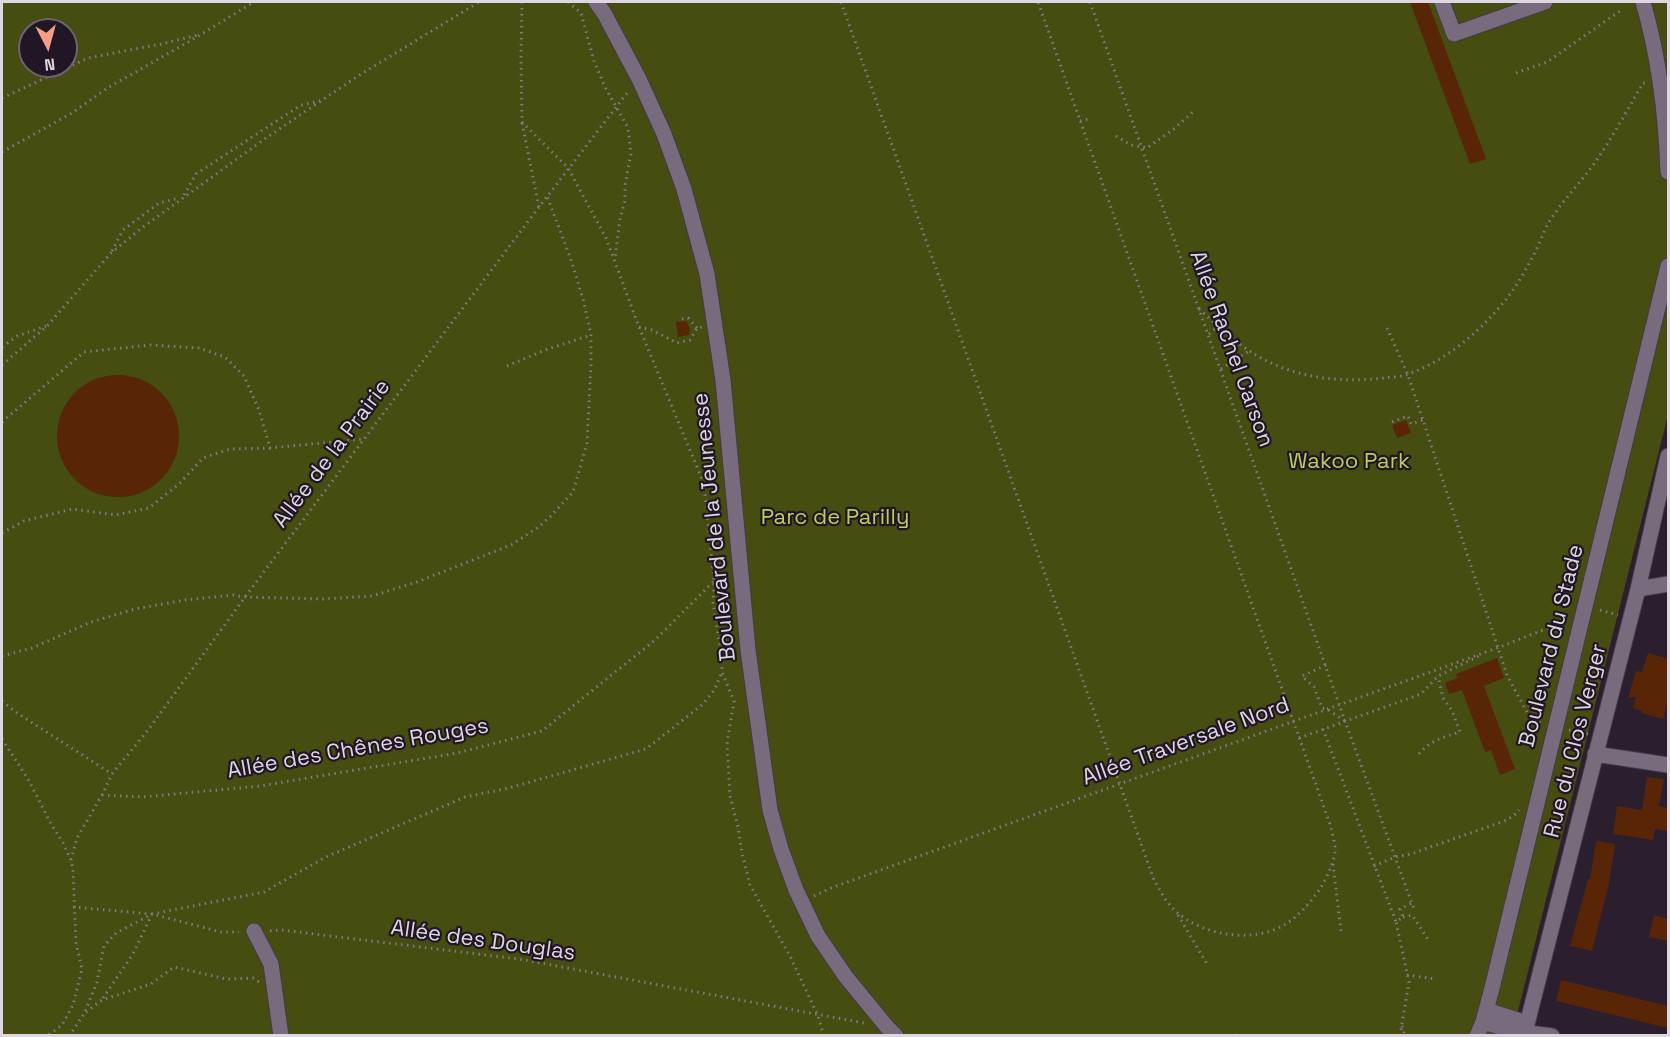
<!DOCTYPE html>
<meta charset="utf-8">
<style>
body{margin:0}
#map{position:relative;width:1670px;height:1037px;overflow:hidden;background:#2b1f2f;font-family:"Space Grotesk",sans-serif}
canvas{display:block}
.frame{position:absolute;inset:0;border:3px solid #ded6e1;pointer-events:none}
.north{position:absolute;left:18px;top:18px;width:60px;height:60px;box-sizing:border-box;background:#211625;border:2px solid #6d6370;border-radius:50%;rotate:174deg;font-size:16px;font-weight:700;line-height:24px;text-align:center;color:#ded6e1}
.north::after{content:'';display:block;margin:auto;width:21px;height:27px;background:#f49e88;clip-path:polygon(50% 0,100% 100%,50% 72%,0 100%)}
</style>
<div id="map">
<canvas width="1670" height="1037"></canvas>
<div class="frame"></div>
<div class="north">N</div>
</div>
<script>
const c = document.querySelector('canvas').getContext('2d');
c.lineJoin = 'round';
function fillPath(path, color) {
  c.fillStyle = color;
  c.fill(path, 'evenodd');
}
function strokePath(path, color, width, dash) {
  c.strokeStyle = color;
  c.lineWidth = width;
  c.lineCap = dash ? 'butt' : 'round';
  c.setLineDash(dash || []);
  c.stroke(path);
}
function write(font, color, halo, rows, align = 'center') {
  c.font = font + ' "Space Grotesk",sans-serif';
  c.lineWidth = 4.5;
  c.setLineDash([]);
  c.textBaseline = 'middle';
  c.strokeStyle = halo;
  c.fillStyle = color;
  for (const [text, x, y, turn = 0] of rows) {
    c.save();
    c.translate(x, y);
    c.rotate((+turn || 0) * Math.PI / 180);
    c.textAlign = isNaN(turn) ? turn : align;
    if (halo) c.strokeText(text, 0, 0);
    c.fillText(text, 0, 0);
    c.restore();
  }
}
const green = new Path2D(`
 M 2,2 L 1668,2 L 1668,415 L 1512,1035 L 2,1035 ZM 30,30 L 66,30 L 66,66 L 30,66 Z`);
const building = new Path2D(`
 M 1410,2 L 1428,2 L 1486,159 L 1470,164 Z
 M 686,321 L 690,329 L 689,335 L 678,337 L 676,322 Z
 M57 436a61 61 0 1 1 122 0a61 61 0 1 1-122 0Z
 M 1406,420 L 1411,433 L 1397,438 L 1392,425 Z
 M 1648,653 L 1668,659 L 1668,699 L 1663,719 L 1642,713 L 1642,711 L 1633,708 L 1636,697 L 1628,698 L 1636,671 L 1642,672 Z
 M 1497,658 L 1504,678 L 1484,686 L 1515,769 L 1500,775 L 1491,750 L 1485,752 L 1462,690 L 1449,694 L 1445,683 L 1457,678 L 1456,674 Z
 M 1647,777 L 1664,779 L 1659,806 L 1668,808 L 1668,831 L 1655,829 L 1653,840 L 1613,834 L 1617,806 L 1642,810 Z
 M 1596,841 L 1615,844 L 1609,884 L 1592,951 L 1570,946 L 1588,879 L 1590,879 Z
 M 1654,915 L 1668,919 L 1668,941 L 1649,937 Z
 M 1561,980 L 1668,1006 L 1668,1028 L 1556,1001 Z`);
const path = new Path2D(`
 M 522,2 L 521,57 L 522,122 L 568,168 L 606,238 L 639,327 L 704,484 L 714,581 L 713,603 L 722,659 L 722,672 L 734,701 L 727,744 L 730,796 L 738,827 L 742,853 L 750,885 L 791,958 L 818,1016 L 824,1036
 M 568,2 L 581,13 L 594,61 L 605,87 L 628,128 L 631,154 L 625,185 L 625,201 L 620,219 L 615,258
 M 841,2 L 1154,880 C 1161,892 1168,906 1179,914 C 1206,936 1253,943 1284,925 C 1299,916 1310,903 1320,889 C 1327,877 1336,860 1335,846 C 1334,840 1332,833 1331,827 L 1038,2
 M 1090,2 L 1345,721 L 1414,909
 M 1516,73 L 1547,62 L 1620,11
 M 2,98 L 88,58 L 161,44 L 198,35
 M 1080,121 L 1088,119
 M 522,123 L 539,207
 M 1116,136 L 1131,145 L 1147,148 L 1175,128 L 1195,110
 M 2,152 L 72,113 L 109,87 L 190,41 L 254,2
 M 184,195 L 196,174 L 301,105 L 324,100
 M 112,251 L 123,230 L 159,203 L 179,198
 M 1199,309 C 1217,325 1235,343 1256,355 C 1294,378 1340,383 1384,378 C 1392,377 1402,377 1411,373 C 1448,359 1482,330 1507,298 C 1518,284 1527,268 1535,252 C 1541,241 1544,229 1551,219 C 1564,199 1582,181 1596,161 C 1613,136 1628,109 1643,83 L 1646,83
 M 682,319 L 688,318 L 697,328
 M 639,327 L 652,330 L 677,343 L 690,340 L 697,328 L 702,327
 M 1387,328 L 1408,375 L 1507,675 L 1530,718 L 1542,724
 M 1209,334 L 1212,331 L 1220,326
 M 2,347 L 17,336 L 46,326
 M 2,365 L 48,325 L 111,253 L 143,227 L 266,138 L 358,76 L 479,2
 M 507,366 L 545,350 L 591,335
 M 1221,369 L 1249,351
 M 2,422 L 84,352 L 150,345 L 199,348 L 225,357 L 244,376 L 259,410 L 270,448 L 363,439
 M 1392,422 L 1408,416 L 1411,424 L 1423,420
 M 2,533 L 24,521 L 72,509 L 116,515 L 149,508 L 179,484 L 203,458 L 230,449 L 270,448
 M 1600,610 L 1618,615
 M 2,656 L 32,648 L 91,622 L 135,609 L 185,600 L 233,595 L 245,597 L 323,599 L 372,596 L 417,582 L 511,545 L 537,528 L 550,517 L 573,492 L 587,443 L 591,364 L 591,335 L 583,299 L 570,257 L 547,196
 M 1326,665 L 1302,676 L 1314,687 L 1322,708 L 1327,709 L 1345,721
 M 2,701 L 14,711 L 112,774
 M 1323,729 L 1396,922
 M 1569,730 L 1588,734
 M 1299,738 L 1421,694 L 1438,676 L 1479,656
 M 2,739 L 28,779 L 50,822 L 63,843 L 71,860 L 73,870 L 76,943 L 82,969 L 73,1005 L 62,1025 L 47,1036
 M 1419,754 C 1429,741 1444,737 1460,732 L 1452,711 L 1443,698 L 1438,676
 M 102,795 L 142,797 L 260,786 L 457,753 L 542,731 L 655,640 L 714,581 L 727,576
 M 71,860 L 77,838 L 102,795 L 112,774 L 148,730 L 245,597 L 539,207 L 628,92
 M 1333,864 L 1341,931
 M 1374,866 L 1395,857 L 1411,854 L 1507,820 L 1517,813 L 1519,810
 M 814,896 L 831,888 L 1497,648 L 1566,621
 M 73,907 L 152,914 L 221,932 L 239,932
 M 1178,915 L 1207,964
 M 1403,917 L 1412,915 L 1429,941
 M 270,931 L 281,930 L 519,959 L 864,1023
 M 1407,975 L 1435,979
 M 103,998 L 133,954 L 151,916
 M 86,1012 L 102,1000 L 151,984 L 174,967 L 227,979 L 253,978 L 259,982
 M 1402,1026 L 1405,1036
 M 1235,1034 L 1236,1036
 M 69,1036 L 84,1014 L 97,982 L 104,946 L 116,933 L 152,914 L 264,892 L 326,857 L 465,797 L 509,788 L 646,749 L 703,704 L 715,689 L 722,672
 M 1400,1036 L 1409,982 L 1396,922 L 1403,917 L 1400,909 L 1412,903`);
const minor = new Path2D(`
 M 596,2 L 604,13 L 639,79 L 664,134 L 684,189 L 707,274 L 723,380 L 748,650 L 770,810 L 781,849 L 796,890 L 818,936 L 846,977 L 887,1027 L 896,1036
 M 1442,2 L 1454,34 L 1545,2
 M 1643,2 C 1659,57 1666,114 1668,172
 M 1638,589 L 1668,584
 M 1595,754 L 1668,765
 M 254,931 L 271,964 L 281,1036
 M 1486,1010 L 1527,1023
 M 1483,1022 L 1514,1031 L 1552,1036
 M 1477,1036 L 1483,1022 L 1492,988 L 1668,266
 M 1524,1036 L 1638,589 L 1668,456`);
const streetNames = [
 ["Allée Rachel Carson",1231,349,70],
 ["Allée de la Prairie",332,454,-53],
 ["Boulevard de la Jeunesse",715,527,-96],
 ["Boulevard du Stade",1552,646,-76],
 ["Rue du Clos Verger",1576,741,-76],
 ["Allée Traversale Nord",1186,742,-20],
 ["Allée des Chênes Rouges",358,749,-10],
 ["Allée des Douglas",483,941,8]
];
const parkNames = [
 ["Wakoo Park",1349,462],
 ["Parc de Parilly",835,518]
];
fillPath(green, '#454d10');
fillPath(building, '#582506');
strokePath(minor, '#443a47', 17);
strokePath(path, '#837987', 3, [1.5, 4.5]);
strokePath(minor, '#796b7e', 15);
write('22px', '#ded6e1', '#211625', streetNames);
write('22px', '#bbcd60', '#211625', parkNames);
</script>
